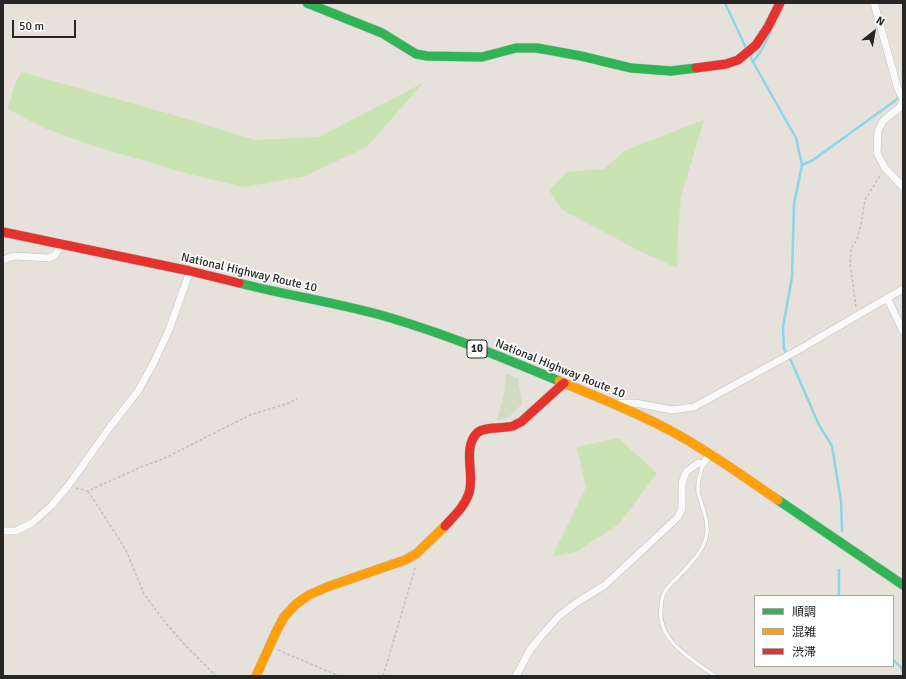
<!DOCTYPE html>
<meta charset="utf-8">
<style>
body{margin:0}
#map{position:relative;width:906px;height:679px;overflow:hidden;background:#e6e1db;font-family:Signika,"Noto Sans JP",sans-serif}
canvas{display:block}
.frame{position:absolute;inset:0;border:4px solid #262626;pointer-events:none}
.legend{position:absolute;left:754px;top:595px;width:140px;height:72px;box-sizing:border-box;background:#fff;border:1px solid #a8a8a8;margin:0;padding:5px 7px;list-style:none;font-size:12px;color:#262626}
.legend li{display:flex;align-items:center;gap:8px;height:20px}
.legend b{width:20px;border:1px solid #a8a8a8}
.north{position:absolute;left:854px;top:12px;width:40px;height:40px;-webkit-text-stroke:3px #fff;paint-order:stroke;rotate:31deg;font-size:11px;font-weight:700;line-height:16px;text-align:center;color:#262626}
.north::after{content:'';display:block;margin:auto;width:14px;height:18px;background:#262626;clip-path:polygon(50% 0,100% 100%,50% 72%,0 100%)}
.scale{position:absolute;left:12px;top:20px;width:64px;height:18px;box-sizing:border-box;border:2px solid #262626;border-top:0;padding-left:5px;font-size:12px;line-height:14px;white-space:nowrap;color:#262626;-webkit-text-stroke:3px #fff;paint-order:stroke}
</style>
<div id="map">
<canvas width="906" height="679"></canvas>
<div class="frame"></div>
<ul class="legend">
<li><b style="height:5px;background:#30b455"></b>順調</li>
<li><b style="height:5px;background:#ff9f0a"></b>混雑</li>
<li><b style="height:5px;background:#e5322d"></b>渋滞</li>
</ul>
<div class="north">N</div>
<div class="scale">50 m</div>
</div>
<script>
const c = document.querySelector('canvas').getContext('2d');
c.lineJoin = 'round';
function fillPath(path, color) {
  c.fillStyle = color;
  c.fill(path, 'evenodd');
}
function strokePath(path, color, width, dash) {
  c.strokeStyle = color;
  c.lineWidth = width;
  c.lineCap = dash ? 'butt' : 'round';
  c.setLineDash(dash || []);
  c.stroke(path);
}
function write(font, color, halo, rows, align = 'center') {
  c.font = font + ' Signika,sans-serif';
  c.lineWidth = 3.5;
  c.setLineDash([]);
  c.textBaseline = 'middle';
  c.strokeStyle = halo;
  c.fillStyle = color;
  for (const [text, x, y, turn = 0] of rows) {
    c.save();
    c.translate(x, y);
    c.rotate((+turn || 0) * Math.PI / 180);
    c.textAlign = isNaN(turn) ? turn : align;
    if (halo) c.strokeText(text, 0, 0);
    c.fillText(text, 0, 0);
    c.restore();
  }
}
const green = new Path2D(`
 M 21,72 L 167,113 L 255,140 L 319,137 L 423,83 L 367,147 L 305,176 L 245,187 L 193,175 L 97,147 L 44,128 L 8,109 L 14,87 Z
 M 704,120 L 681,196 L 678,229 L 677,268 L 640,251 L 562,210 L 549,190 L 567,172 L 604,169 L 626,150 Z
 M 618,438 L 657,473 L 619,524 L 578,551 L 552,557 L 586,487 L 577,447 Z`);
const cemetery = new Path2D(`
 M 506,373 L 518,379 L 522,404 L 509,417 L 497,420 L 504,394 Z`);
const stream = new Path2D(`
 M 725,3 L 746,48
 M 749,54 L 753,62 L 796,138 L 802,165 L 794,204 L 792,277 L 783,327 L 784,349 L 792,363 L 819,425 L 832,446 L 841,501 L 842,531
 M 753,62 L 761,51 L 771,32
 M 802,165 L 813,160 L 896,100 L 903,91
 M 839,570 L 839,596
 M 893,660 L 900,666 L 903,672`);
const path = new Path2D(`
 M 856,307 L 850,263 L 851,249 L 857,239 L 861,225 L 865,200 L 881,174
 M 76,488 L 88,491 L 141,467 L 163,459 L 250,415 L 289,403 L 297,399
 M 88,491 L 126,550 L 144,594 L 164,621 L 185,645 L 216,676
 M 278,650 L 339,676
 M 383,676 L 416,565`);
const lane = new Path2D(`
 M 703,464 C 701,472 697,482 698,491 C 698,494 700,499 701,502 C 705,514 710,529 705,541 C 700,555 688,566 678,577 C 675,580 671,582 669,586 C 663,592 661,600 661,608 C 657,641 692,659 715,676`);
const street = new Path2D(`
 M 874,3 L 898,89 L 903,99
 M 903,102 L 899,108 L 883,121 L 878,131 L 877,153 L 885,168 L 903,187
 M 3,260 L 14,256 L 49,258 L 55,255 L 61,245
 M 887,298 L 903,331
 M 619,403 L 635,403 L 672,410 L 694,407 L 800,349 L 858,315 L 903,289
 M 3,531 L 16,531 L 32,523 L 52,505 L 68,486 L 110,427 L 138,391 L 153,364 L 169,330 L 190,271
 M 516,676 L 530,650 L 542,635 L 559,616 L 576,603 L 605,585 L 677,518 L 682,509 L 682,483 L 686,472 L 698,463 L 703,464 L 710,454`);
const fast = new Path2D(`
 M 307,3 L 382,33 L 416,54 L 427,56 L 482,57 L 516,48 L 537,48 L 581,56 L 631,68 L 671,71 L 696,68
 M 239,283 C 289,296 341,303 391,318 C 448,335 504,358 559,381
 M 778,500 L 903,585`);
const slow = new Path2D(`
 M 559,381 C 597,397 637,412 673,432 C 710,452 744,477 778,500
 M 256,676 L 277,630 L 284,617 L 296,604 L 309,595 L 327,587 L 405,560 L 416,554 L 445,526`);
const jam = new Path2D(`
 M 696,68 L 726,64 L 738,60 L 756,45 L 768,27 L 780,3
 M 3,232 L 190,271 L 239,283
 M 445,526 C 454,516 465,506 469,493 C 475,476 462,448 477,433 C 484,426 503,429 513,426 C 515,425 518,423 521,422 L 564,383`);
const shields = [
 [477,349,20]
];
const shieldNames = [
 ["10",477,349]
];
const streetNames = [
 ["National Highway Route 10",249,273,13],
 ["National Highway Route 10",560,369,22]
];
fillPath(green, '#c9e3b2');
fillPath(cemetery, '#d2dac2');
strokePath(stream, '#8ad7eb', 2.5);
strokePath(lane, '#bfbdbd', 4.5);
strokePath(street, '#bfbdbd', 8);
strokePath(fast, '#bfbdbd', 10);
strokePath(slow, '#bfbdbd', 10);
strokePath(jam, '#bfbdbd', 10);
strokePath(path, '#c2c1c1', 1.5, [3, 2]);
strokePath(lane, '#fbfafa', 3.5);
strokePath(street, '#fbfafa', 7);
strokePath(fast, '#30b455', 9);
strokePath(slow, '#ff9f0a', 9);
strokePath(jam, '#e5322d', 9);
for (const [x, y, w] of shields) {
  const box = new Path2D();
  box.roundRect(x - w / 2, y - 9, w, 18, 3);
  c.fillStyle = '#fff';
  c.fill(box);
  strokePath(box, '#262626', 1);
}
write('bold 11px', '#262626', null, shieldNames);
write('12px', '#262626', '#fff', streetNames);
</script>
